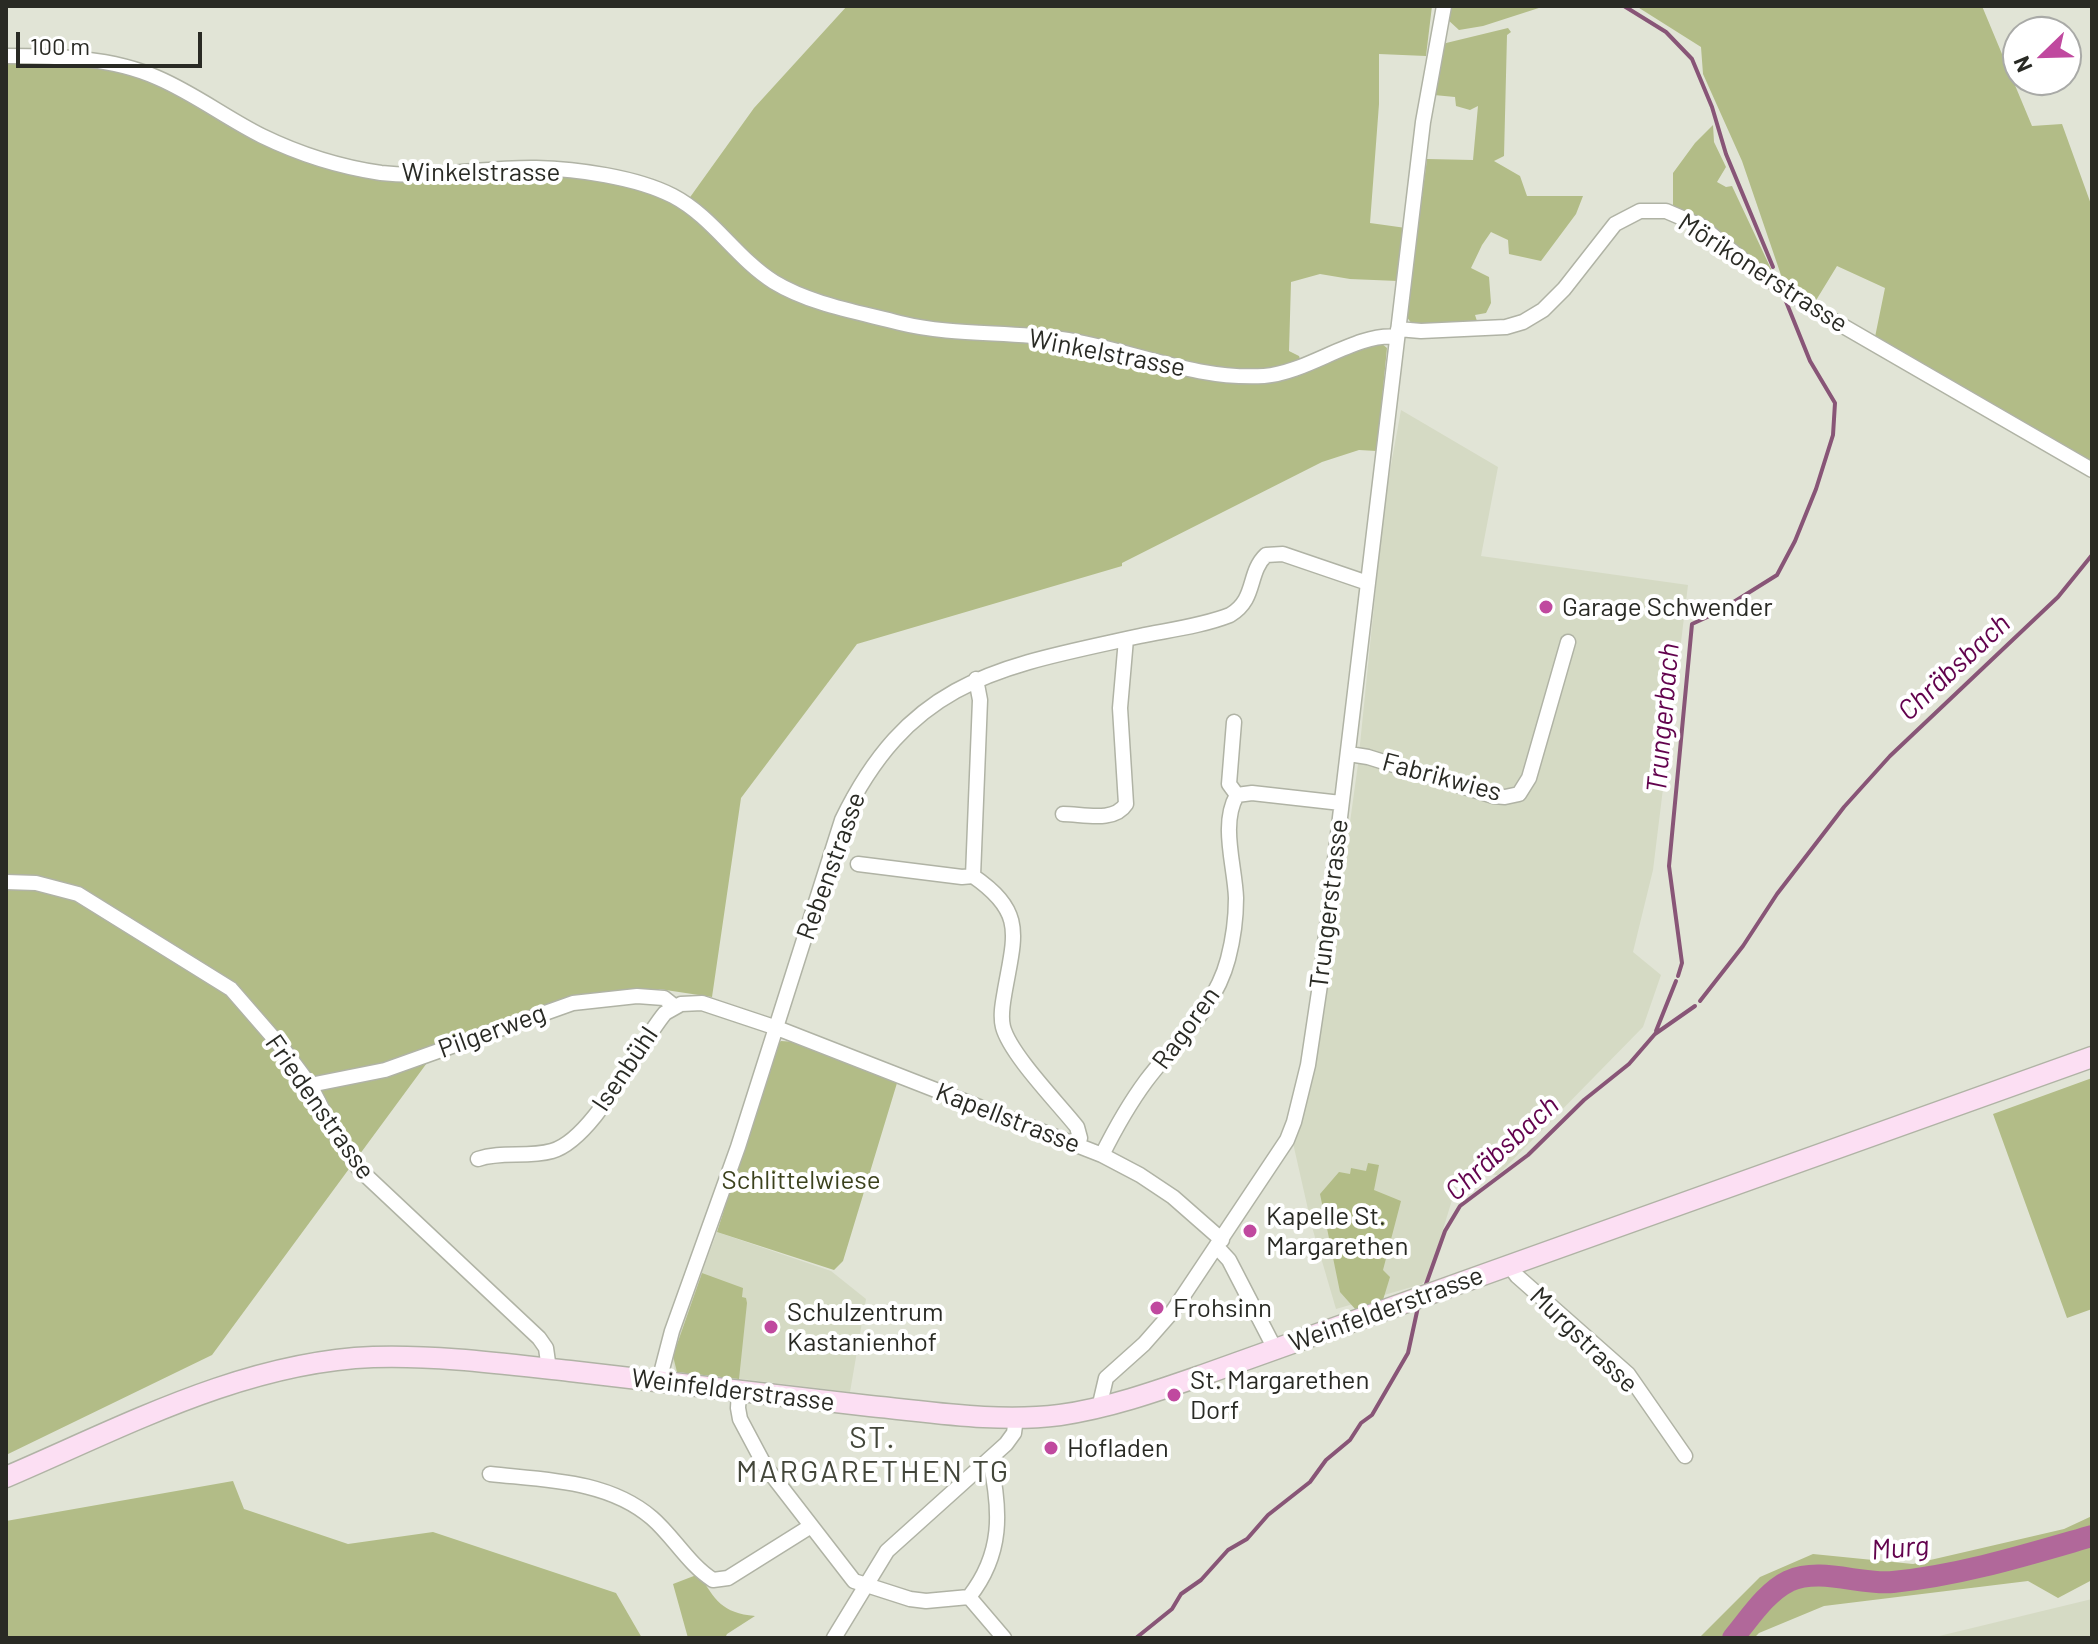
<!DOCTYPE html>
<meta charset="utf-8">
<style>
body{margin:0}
#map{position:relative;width:2098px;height:1644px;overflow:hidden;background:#e1e4d6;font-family:Barlow,sans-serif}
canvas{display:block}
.frame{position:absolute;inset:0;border:8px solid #292a24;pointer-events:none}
.north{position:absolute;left:2002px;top:16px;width:80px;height:80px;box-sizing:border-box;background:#fff;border:2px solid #a9aaa7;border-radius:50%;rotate:247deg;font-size:22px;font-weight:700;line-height:32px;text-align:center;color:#292a24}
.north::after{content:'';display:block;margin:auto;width:28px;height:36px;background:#c0499f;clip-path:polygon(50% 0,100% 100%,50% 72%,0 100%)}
.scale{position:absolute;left:16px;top:32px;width:186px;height:36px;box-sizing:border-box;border:4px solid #292a24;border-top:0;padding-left:10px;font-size:24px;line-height:28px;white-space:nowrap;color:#292a24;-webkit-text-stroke:6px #fff;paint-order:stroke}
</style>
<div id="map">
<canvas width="2098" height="1644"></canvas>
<div class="frame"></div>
<div class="north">N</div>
<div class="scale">100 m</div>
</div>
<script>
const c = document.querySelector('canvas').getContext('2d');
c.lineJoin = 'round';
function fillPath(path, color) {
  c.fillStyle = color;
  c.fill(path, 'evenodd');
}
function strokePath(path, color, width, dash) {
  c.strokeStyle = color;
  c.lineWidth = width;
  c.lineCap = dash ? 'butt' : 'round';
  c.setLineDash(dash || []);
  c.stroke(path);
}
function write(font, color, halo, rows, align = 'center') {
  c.font = font + ' Barlow,sans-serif';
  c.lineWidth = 8;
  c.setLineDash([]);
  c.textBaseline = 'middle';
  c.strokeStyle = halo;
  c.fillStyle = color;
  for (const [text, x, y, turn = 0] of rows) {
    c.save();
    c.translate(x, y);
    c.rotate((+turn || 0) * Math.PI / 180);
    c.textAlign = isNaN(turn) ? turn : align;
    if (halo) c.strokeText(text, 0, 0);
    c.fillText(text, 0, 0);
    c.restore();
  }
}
const built = new Path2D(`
 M 1401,410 L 1498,467 L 1481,556 L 1688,585 L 1653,870 L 1633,952 L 1661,975 L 1643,1027 L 1498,1175 L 1460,1174 L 1429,1275 L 1422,1284 L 1336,1309 L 1312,1227 L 1293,1143 L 1324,1012 L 1358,764 L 1385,498 Z
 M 717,1232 L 831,1271 L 866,1299 L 850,1392 L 675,1371 L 671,1355 Z
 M 2092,1599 L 2092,1638 L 1931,1638 Z`);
const green = new Path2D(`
 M 847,6 L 1432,6 L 1426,56 L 1379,54 L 1379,104 L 1370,223 L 1406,228 L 1398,281 L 1350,279 L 1320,274 L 1291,282 L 1289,351 L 1299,356 L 1301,362 L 1372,342 L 1381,343 L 1387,348 L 1377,451 L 1359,450 L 1322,462 L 1122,563 L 1122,566 L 857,644 L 741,798 L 712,997 L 659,989 L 433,1046 L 435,1052 L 212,1355 L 6,1455 L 6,60 C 59,62 106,66 157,82 L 345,170 L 546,174 L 626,184 L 683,207 L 754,108 Z
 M 1450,6 L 1545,6 L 1483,26 L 1459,30 L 1447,19 Z
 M 1636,6 L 1982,6 L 2032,126 L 2062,124 L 2092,207 L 2092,463 L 1875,337 L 1885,288 L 1837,266 L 1815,302 L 1783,281 L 1742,161 L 1703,74 L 1701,47 Z
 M 1508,28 L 1511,32 L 1507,35 L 1504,156 L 1494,161 L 1520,176 L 1527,196 L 1583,196 L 1576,214 L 1541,261 L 1509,254 L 1508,240 L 1491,232 L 1482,245 L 1471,268 L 1489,277 L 1491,303 L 1486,313 L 1475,315 L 1478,324 L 1432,326 L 1412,324 L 1406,316 L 1427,159 L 1473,160 L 1478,106 L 1470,110 L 1456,106 L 1455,97 L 1434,95 L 1442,44 Z
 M 1713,125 L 1714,142 L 1726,167 L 1717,182 L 1726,187 L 1732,186 L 1772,271 L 1770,274 L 1673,205 L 1673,173 L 1695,143 Z
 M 781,1041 L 797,1042 L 897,1083 L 843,1261 L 834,1270 L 717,1232 L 777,1044 Z
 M 2092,1078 L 2092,1309 L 2067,1318 L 1993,1114 Z
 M 1368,1163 L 1379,1165 L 1374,1190 L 1401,1201 L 1383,1270 L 1390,1277 L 1383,1300 L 1356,1310 L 1340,1292 L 1320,1194 L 1339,1172 L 1350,1174 L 1351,1168 L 1366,1171 Z
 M 702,1273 L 743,1288 L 742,1297 L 746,1298 L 747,1303 L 739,1379 L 677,1372 L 673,1356 Z
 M 233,1481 L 244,1509 L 348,1544 L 433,1532 L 616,1593 L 642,1638 L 6,1638 L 6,1521 Z
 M 2092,1516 L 2092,1580 L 2058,1598 L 2028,1581 L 1824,1606 L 1759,1633 L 1754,1638 L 1699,1638 L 1760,1577 L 1813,1554 L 1913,1564 L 2064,1529 Z
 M 699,1574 C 715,1600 722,1613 755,1616 L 727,1634 L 725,1638 L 688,1638 L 673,1584 Z`);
const stream = new Path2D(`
 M 1624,6 L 1666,32 L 1692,59 L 1712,107 L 1726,154 L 1773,267
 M 1678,976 L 1682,963 L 1669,866 L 1692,624 L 1716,613 L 1777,575 L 1795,541 L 1816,489 L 1833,435 L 1835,403 L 1810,361 L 1783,294
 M 1700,1001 L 1743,946 L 1777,894 L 1844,807 L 1890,756 L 2058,597 L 2092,555
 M 1656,1031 L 1676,981
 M 1425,1287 L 1445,1231 L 1460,1206 L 1528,1155 L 1584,1100 L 1629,1064 L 1655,1034 L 1695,1006
 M 1136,1638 L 1172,1609 L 1181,1594 L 1201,1580 L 1228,1550 L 1247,1539 L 1268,1515 L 1310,1482 L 1326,1460 L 1350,1440 L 1361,1423 L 1372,1415 L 1408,1353 L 1418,1307`);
const river = new Path2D(`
 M 1733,1638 C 1749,1619 1766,1592 1789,1581 C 1821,1567 1860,1585 1893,1582 C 1962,1575 2026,1555 2092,1536`);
const minor = new Path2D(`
 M 6,56 C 56,56 112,57 158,78 C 195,94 226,118 262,136 C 299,154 340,167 381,173 C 433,179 484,167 536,168 C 577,169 636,177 673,196 C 713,217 736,258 774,282 C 810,304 858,312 900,323 C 953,336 1007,331 1061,339 C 1130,349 1193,380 1264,376 C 1308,373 1356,332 1397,337
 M 1398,329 L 1421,331 L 1506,327 L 1523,322 L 1543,310 L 1564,289 L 1615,224 L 1640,211 L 1666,211 L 1701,226 L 1759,273 L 1824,315 L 2092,470
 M 976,679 L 980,700 L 973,876 C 1025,912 1015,934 1005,990 C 1003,1002 1000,1015 1003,1027 C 1010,1054 1058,1103 1077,1127 L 1080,1138 L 1078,1144
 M 1234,722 L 1229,784 L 1237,795
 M 1349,754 L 1368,757 L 1493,796 L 1505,797 L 1519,794 L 1529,778 L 1568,642
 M 1063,814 C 1083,814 1114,823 1126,804 L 1120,708 L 1126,639
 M 858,864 L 962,877 L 973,876
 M 6,882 L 36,883 L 78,894 L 231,989 L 284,1050 L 310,1085 L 333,1130 L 359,1169 L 539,1338 L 546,1348 L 549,1369
 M 310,1085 L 385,1070 L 573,1003 L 637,996 L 664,998 L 674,1006
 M 1102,1155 C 1115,1129 1129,1104 1146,1081 C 1176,1041 1215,1009 1228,959 C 1233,940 1236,918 1236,898 C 1235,866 1220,824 1237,795 L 1252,793 L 1341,803
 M 478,1159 C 502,1151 527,1158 552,1151 C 594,1139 636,1048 665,1013 L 681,1004 L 702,1003 L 777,1028 L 1102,1155 L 1140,1175 L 1173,1197 L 1222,1240
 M 1217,1247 L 1229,1260 L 1275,1349
 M 1509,1265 L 1517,1276 L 1628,1374 L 1685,1456
 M 659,1381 L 672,1331 L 738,1147 L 842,820 C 911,678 1000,667 1140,636 C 1169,630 1202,626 1230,615 C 1257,599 1247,573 1266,555 L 1283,554 L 1368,583
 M 739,1392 L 738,1408 L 740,1419 L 765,1466 L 854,1581 L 910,1599 L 926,1601 L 969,1597
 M 1099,1408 L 1106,1378 L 1144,1344 L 1173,1311 L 1287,1140 L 1294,1122 L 1308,1065 L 1320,985 L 1423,122 L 1444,6
 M 490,1474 C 545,1480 608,1480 652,1518 C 673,1536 689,1565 713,1580 L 728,1578 L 811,1526
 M 969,1597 C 1003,1554 1001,1511 990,1460
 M 969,1597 L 1004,1638
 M 834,1638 L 887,1551 L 1006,1444 L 1014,1433 L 1016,1418`);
const secondary = new Path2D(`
 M 6,1477 C 123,1427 243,1362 373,1357 C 439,1355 505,1364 570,1371 C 670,1382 770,1395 870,1406 C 932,1412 997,1423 1060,1415 C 1109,1408 1157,1391 1203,1375 L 2092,1057`);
const markers = [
 [1546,607,8,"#c0499f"],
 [1250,1231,8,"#c0499f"],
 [1157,1308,8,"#c0499f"],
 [771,1327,8,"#c0499f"],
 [1174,1395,8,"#c0499f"],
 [1051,1448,8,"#c0499f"]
];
const streetNames = [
 ["Winkelstrasse",481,172],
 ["Mörikonerstrasse",1763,273,33],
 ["Winkelstrasse",1107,353,11],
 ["Fabrikwies",1442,777,15],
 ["Rebenstrasse",831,866,-70],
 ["Trungerstrasse",1329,904,-83],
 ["Ragoren",1186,1028,-54],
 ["Pilgerweg",492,1031,-20],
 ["Isenbühl",625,1069,-56],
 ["Friedenstrasse",320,1107,55],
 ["Kapellstrasse",1008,1118,21],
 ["Weinfelderstrasse",1386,1309,-20],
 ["Murgstrasse",1584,1340,44],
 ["Weinfelderstrasse",733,1390,7]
];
const poiNames = [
 ["Garage Schwender",1562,607],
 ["Kapelle St.",1266,1216],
 ["Margarethen",1266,1246],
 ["Frohsinn",1173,1308],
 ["Schulzentrum",787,1312],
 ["Kastanienhof",787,1342],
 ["St. Margarethen",1190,1380],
 ["Dorf",1190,1410],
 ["Hofladen",1067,1448]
];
const parkNames = [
 ["Schlittelwiese",801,1180]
];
const waterNames = [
 ["Chräbsbach",1954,667,-43],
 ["Trungerbach",1663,718,-85],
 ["Chräbsbach",1502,1148,-42],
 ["Murg",1900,1548,-5]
];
const quarterNames = [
 ["ST.",873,1438],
 ["MARGARETHEN TG",873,1472]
];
fillPath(built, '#d5dac4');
fillPath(green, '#b2bc87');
strokePath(stream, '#857', 4);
strokePath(river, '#b1689a', 22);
strokePath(minor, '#b0b3a5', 17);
strokePath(secondary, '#b0b3a5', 23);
strokePath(minor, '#fff', 14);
strokePath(secondary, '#fcdff3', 20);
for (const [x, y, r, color] of markers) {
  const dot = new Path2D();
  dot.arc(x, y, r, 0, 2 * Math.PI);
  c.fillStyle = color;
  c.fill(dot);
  strokePath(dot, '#fff', 3);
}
write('26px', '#292a24', '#fff', streetNames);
write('26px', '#292a24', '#fff', poiNames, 'left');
write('26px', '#3b411c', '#fff', parkNames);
write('italic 28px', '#62024d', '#fff', waterNames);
c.letterSpacing = '2px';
write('30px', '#43463a', '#fff', quarterNames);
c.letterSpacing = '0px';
</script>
